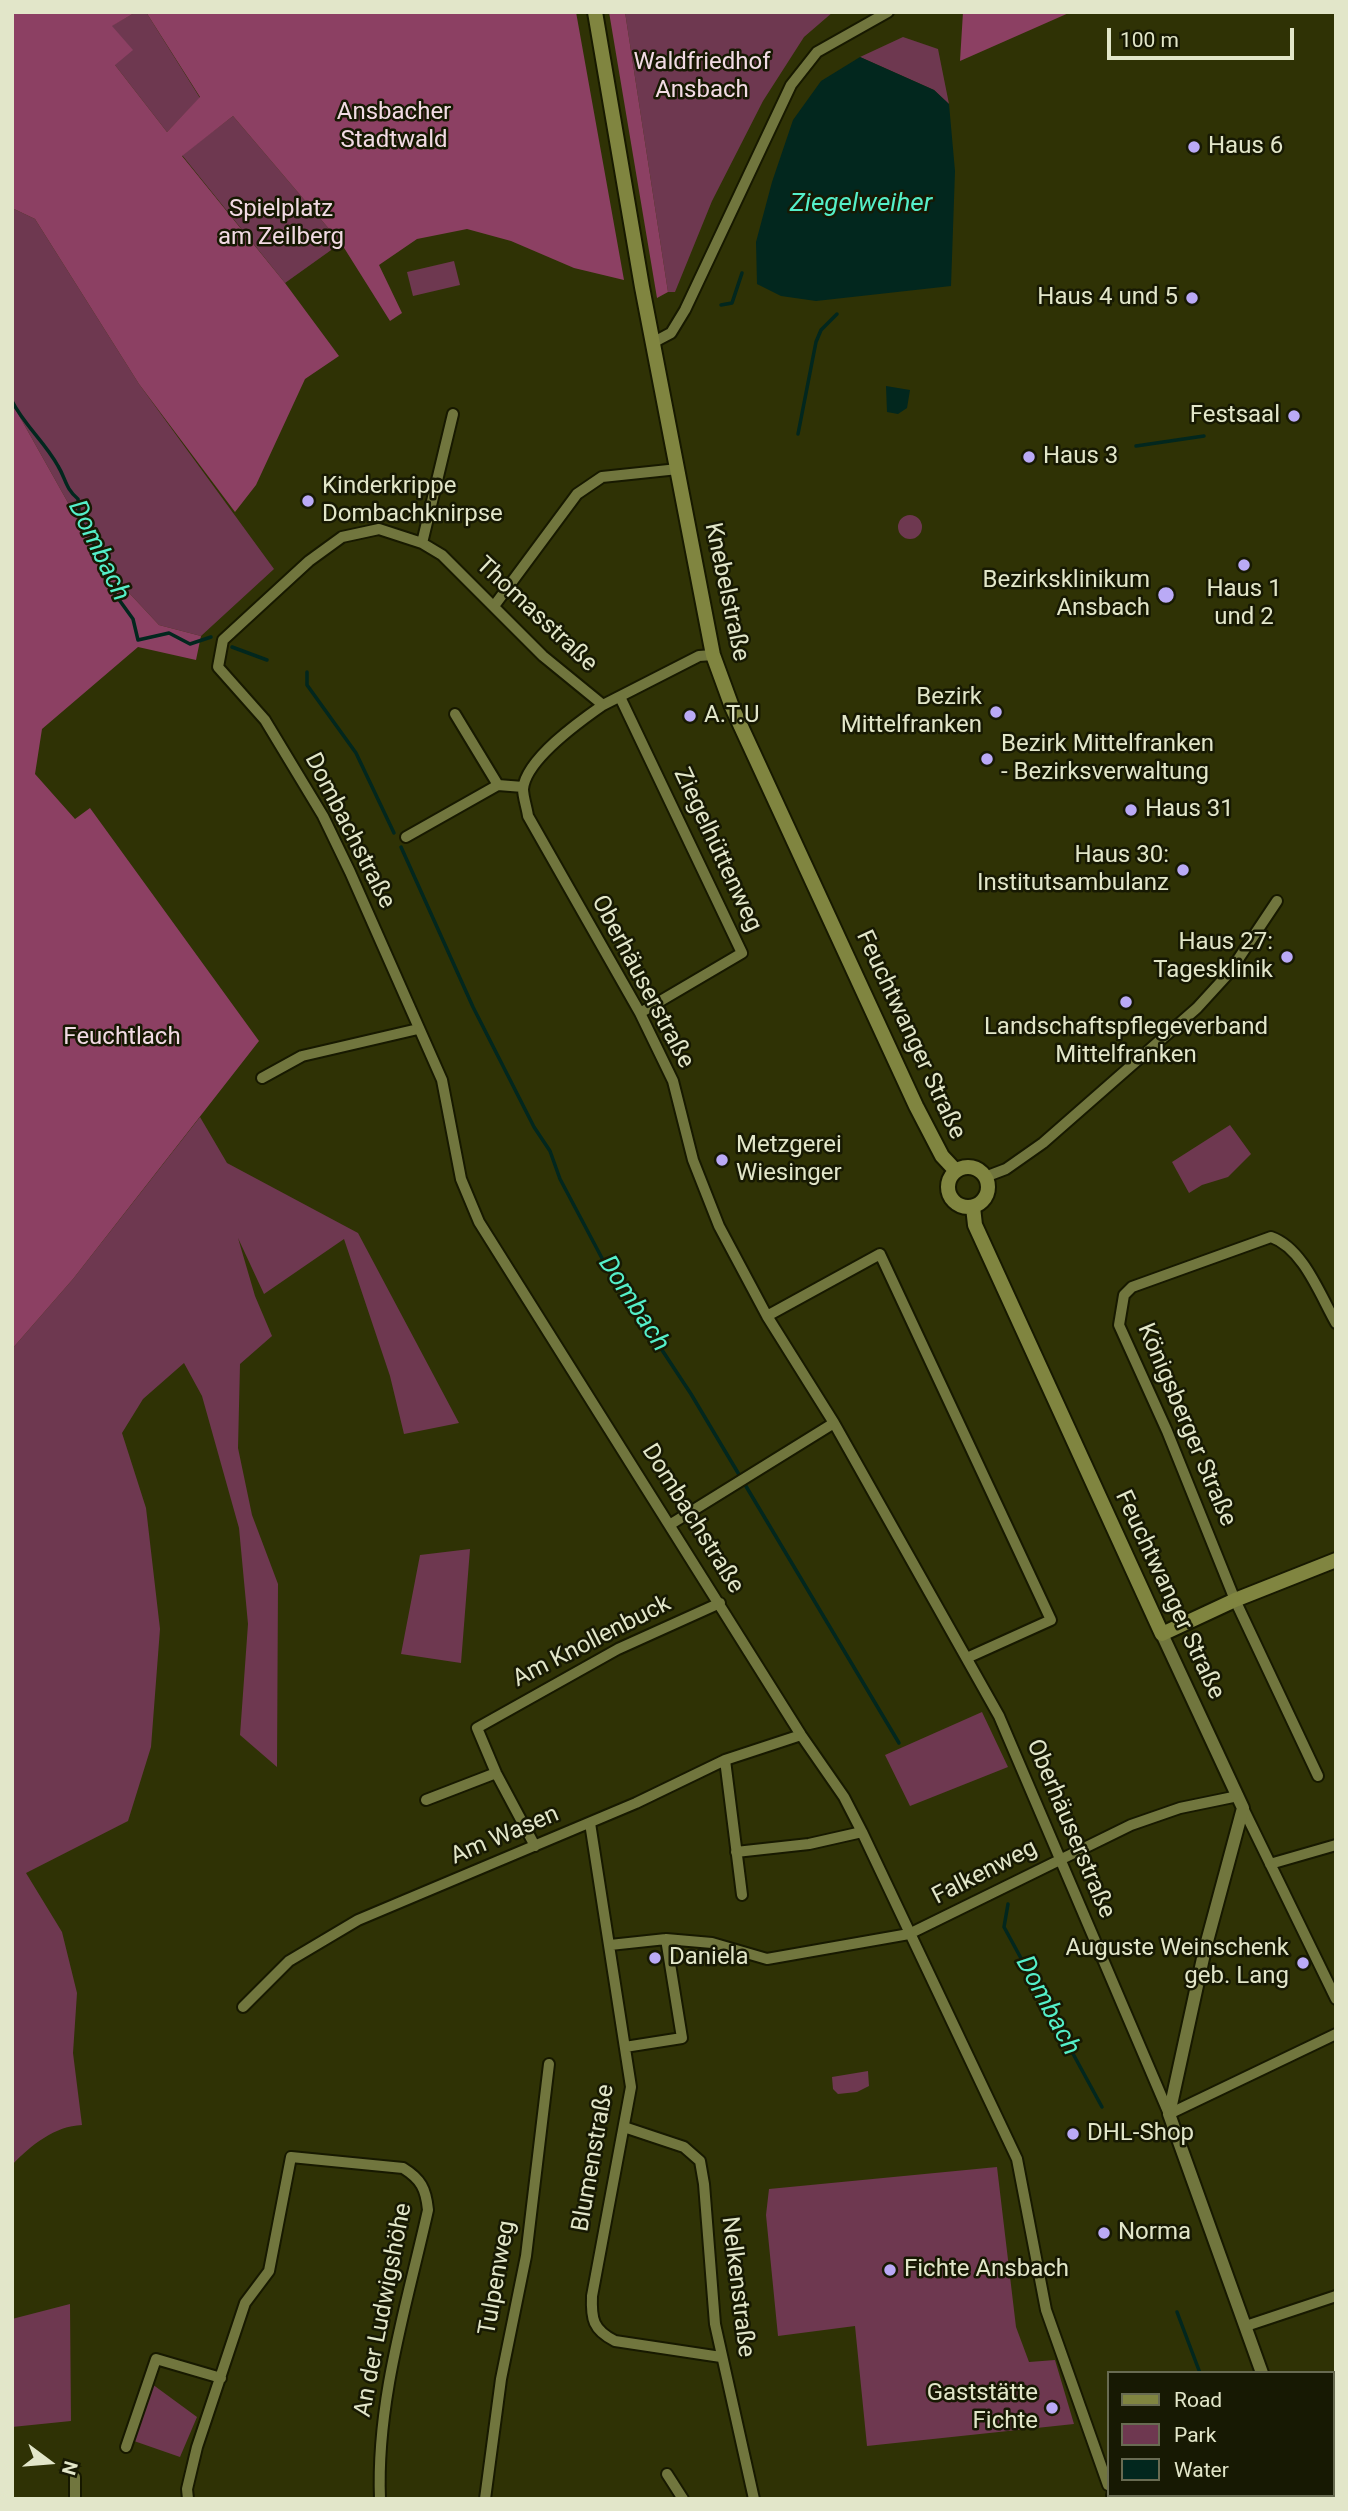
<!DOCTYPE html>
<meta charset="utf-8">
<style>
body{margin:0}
#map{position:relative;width:1348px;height:2511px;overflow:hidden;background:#2f3205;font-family:Roboto,sans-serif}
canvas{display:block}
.frame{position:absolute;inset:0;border:14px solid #e2e6c9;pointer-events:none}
.legend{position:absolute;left:1107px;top:2371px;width:228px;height:126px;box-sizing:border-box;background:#171903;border:2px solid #686b52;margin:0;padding:9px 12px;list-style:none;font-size:21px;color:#e2e6c9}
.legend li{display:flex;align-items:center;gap:14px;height:35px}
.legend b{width:35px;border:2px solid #686b52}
.north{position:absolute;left:14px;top:2427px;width:70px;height:70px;-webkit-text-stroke:5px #171903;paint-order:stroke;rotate:106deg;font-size:19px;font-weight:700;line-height:28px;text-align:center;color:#e2e6c9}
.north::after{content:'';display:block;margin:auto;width:24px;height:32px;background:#e2e6c9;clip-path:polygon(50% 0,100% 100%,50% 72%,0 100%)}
.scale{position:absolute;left:1107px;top:28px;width:187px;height:32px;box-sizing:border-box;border:4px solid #e2e6c9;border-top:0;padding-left:9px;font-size:21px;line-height:24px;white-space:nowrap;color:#e2e6c9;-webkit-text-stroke:5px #171903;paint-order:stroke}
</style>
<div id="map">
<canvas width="1348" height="2511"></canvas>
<div class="frame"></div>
<ul class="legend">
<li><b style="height:9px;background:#808540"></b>Road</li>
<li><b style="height:19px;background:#6e3850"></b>Park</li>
<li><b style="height:19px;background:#02271e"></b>Water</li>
</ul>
<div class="north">N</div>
<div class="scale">100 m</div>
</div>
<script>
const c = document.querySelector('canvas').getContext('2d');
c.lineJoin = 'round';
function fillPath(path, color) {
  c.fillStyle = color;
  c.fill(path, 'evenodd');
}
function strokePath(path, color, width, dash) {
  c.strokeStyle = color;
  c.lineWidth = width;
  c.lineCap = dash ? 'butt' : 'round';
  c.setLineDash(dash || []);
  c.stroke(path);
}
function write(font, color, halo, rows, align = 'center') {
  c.font = font + ' Roboto,sans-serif';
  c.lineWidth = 5;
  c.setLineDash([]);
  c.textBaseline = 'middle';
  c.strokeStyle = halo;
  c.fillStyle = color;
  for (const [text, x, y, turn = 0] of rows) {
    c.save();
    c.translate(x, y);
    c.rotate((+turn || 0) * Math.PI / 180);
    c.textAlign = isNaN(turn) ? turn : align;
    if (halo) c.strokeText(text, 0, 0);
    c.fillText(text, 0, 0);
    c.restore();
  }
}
const green = new Path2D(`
 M 136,12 L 146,12 L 200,98 L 167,132 L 115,65 L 111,26 Z
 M 625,12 L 833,12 L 804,37 L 763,101 L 712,201 L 675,292 L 668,292 Z
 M 903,37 L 938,49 L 949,104 L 934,90 L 860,57 Z
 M 233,116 L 341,243 L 285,283 L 182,155 Z
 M 12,208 L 35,219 L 139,384 L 274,569 L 201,636 L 159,625 L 103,565 L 12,403 Z
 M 454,261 L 460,285 L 413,296 L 407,272 Z
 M898 527a12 12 0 1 1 24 0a12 12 0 1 1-24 0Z
 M 200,1117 L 227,1163 L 358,1233 L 459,1423 L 404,1434 L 390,1376 L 344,1239 L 264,1294 L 238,1238 L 255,1296 L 272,1336 L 240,1364 L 238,1448 L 252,1515 L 278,1584 L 277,1767 L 240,1735 L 248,1624 L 239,1528 L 202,1396 L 184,1363 L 143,1399 L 122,1433 L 146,1508 L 160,1629 L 151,1747 L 128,1821 L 26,1873 L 62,1932 L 77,1993 L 73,2053 L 82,2125 C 55,2126 31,2145 12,2165 L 12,1349 L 73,1279 Z
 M 1230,1125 L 1251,1154 L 1228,1177 L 1202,1185 L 1189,1193 L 1172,1162 Z
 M 470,1549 L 461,1663 L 401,1654 L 420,1555 Z
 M 982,1712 L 1008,1767 L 910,1806 L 885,1755 Z
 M 868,2071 L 869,2086 L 857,2092 L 838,2094 L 833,2089 L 832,2077 Z
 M 997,2167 L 1016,2327 L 1029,2362 L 1055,2360 L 1074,2424 L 867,2446 L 855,2326 L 778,2336 L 766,2215 L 769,2189 Z
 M 70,2304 L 71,2421 L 12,2427 L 12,2319 Z
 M 152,2384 L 197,2417 L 180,2457 L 134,2441 Z`);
const forest = new Path2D(`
 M 12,12 L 136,12 L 112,26 L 133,50 L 115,65 L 167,132 L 200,97 L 146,12 L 576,12 L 624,280 L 574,268 L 511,241 L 467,229 L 417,239 L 379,265 L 402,313 L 390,321 L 341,243 L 233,116 L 182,156 L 285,283 L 339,356 L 305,379 L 256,485 L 235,512 L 139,384 L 35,219 L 12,208 Z
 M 609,12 L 625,12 L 668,292 L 657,298 Z
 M 963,12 L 1071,12 L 960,61 Z
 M 12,403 L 103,565 L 159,625 L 201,636 L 196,660 L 138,647 L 42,729 L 35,774 L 75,819 L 90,808 L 259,1041 L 73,1279 L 12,1349 Z`);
const water = new Path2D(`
 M 860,57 L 934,90 L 949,104 L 955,171 L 951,286 L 816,301 L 781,296 L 757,284 L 756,242 L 772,182 L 793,120 L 821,81 Z
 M 886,386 L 910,390 L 907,408 L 898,414 L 887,412 Z`);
const stream = new Path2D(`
 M 721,305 L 732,303 L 742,273
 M 12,401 C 24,425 45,442 58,466 C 66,479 65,488 78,499 L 80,522 L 90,532 L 107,583 L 133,619 L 138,640 L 169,633 L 190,644 L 211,637
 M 798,434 L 816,342 L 821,330 L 837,314
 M 1136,446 L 1204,436
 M 232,647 L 267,660
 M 307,672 L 307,685 L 356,753 L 394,833
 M 401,847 L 473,1007 L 534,1127 L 550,1151 L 560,1179 L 604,1262 L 691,1394 L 899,1743
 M 1008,1904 L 1004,1927 L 1102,2107
 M 1177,2312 L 1200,2373`);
const minor = new Path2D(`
 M 654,342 L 671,333 L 685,310 L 791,85 L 817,52 L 888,12
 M 422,543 L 453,414
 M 494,606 L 577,494 L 602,477 L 678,469
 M 713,655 L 699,656 L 603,705 L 543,656 L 442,555 L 422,543 L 379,529 L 342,537 L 309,561 L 223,640 L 218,667 L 265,720 L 323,816 L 350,872 L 442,1080 L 461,1179 L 479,1222 L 801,1735 L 844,1797 L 862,1832 L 1017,2159 L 1046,2310 L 1108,2485
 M 620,697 L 742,953 L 640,1013
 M 603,705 C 580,721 526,759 523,789 C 523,797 527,808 528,816 L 640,1013 L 673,1081 L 693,1160 L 719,1226 L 767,1316 L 834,1423 L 999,1716 L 1169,2114 L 1336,2034
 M 455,714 L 498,785 L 523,787
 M 406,837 L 498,785
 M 262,1078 L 302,1056 L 418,1029
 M 985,1177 L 1006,1169 L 1043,1143 L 1197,1008 L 1229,973 L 1277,901
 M 767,1316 L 880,1254 L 1051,1620 L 969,1657
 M 671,1524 L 834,1423
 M 725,1760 L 742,1895
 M 1318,1776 L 1235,1600 L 1167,1431 L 1119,1325 L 1124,1295 L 1132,1287 L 1271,1237 C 1303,1248 1320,1295 1336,1323
 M 426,1800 L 496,1773
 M 1243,1808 L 1336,1999
 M 590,1823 L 631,2087 L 592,2296 C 591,2319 593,2330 615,2341 L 721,2357
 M 535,1846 L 496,1773 L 477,1728 L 618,1649 L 720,1603
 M 736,1852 L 809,1844 L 862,1832
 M 1270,1864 L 1336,1845
 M 610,1945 L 666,1939 L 712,1943 L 767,1959 L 909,1934 L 1131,1825 L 1180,1808 L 1238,1796
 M 243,2007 L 289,1961 L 358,1920 L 636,1803 L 725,1760 L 801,1735
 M 625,2047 L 682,2038 L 666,1939
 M 624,2127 L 684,2147 L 700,2161 L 704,2184 L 715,2324 L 754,2499
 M 1246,2326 L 1336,2296
 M 126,2447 L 156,2359 L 221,2378
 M 667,2474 L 683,2499
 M 1332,2476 L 1336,2475
 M 75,2477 L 75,2499
 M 1112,2495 L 1113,2499
 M 188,2499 L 187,2489 L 197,2447 L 245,2303 L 269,2271 L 291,2157 L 403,2168 C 421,2179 426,2189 428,2210 C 407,2304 376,2401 380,2499
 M 485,2499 L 501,2379 L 526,2256 L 549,2064
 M 1266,2499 L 1276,2495`);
const tertiary = new Path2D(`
 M 1162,1634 L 1243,1808 L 1205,1949 L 1169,2114 L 1262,2373
 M 1305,2495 L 1306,2499`);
const secondary = new Path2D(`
 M 595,12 L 642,287 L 713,655 L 732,707 L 916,1106 L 942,1156 L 956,1171
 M948 1187a20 20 0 1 1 40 0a20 20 0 1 1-40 0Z
 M 973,1207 L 975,1225 L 1162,1634 L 1235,1600 L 1336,1560`);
const markers = [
 [1194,147,7,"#baaaf6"],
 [1192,298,7,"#baaaf6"],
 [1294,416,7,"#baaaf6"],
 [1029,457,7,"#baaaf6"],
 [308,501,7,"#baaaf6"],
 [1244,565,7,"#baaaf6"],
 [1166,595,9,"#baaaf6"],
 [996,712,7,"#baaaf6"],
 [690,716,7,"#baaaf6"],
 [987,759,7,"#baaaf6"],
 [1131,810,7,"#baaaf6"],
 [1183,870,7,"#baaaf6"],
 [1287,957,7,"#baaaf6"],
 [1126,1002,7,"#baaaf6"],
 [722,1160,7,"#baaaf6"],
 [655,1958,7,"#baaaf6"],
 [1303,1963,7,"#baaaf6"],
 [1073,2134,7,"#baaaf6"],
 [1104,2233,7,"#baaaf6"],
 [890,2270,7,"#baaaf6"],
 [1052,2408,7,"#baaaf6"]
];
const parkNames = [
 ["Waldfriedhof",702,63],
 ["Ansbach",702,91],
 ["Ansbacher",394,113],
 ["Stadtwald",394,141],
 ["Spielplatz",281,210],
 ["am Zeilberg",281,238],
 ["Feuchtlach",122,1038]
];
const poiNames = [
 ["Haus 6",1208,147],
 ["Haus 4 und 5",1178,298,"right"],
 ["Festsaal",1280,416,"right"],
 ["Haus 3",1043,457],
 ["Kinderkrippe",322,487],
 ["Dombachknirpse",322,515],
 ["Bezirksklinikum",1150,581,"right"],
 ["Ansbach",1150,609,"right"],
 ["Haus 1",1244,590,"center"],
 ["und 2",1244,618,"center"],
 ["Bezirk",982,698,"right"],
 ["Mittelfranken",982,726,"right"],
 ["A.T.U",704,716],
 ["Bezirk Mittelfranken",1001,745],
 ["- Bezirksverwaltung",1001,773],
 ["Haus 31",1145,810],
 ["Haus 30:",1169,856,"right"],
 ["Institutsambulanz",1169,884,"right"],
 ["Haus 27:",1273,943,"right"],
 ["Tagesklinik",1273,971,"right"],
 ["Landschaftspflegeverband",1126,1028,"center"],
 ["Mittelfranken",1126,1056,"center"],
 ["Metzgerei",736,1146],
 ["Wiesinger",736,1174],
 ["Auguste Weinschenk",1289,1949,"right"],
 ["geb. Lang",1289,1977,"right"],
 ["Daniela",669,1958],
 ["DHL-Shop",1087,2134],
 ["Norma",1118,2233],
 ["Fichte Ansbach",904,2270],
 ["Gaststätte",1038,2394,"right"],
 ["Fichte",1038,2422,"right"]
];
const streetNames = [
 ["Knebelstraße",726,592,78],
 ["Thomasstraße",536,615,43],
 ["Dombachstraße",349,831,63],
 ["Ziegelhüttenweg",717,850,65],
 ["Oberhäuserstraße",642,982,62],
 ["Feuchtwanger Straße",910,1035,65],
 ["Königsberger Straße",1186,1425,67],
 ["Dombachstraße",692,1519,58],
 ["Feuchtwanger Straße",1169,1595,65],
 ["Am Knollenbuck",592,1642,-27],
 ["Oberhäuserstraße",1070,1829,67],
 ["Am Wasen",505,1836,-23],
 ["Falkenweg",985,1873,-27],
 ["Blumenstraße",594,2158,-80],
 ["Tulpenweg",498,2278,-80],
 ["Nelkenstraße",737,2287,83],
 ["An der Ludwigshöhe",384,2310,-79]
];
const waterNames = [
 ["Ziegelweiher",861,204],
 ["Dombach",98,551,64],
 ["Dombach",633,1304,57],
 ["Dombach",1047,2006,62]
];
fillPath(green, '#6e3850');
fillPath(forest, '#8c4063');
fillPath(water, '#02271e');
strokePath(stream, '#02271e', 3.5);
strokePath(minor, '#171900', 14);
strokePath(tertiary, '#171900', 16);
strokePath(secondary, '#171900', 18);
strokePath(minor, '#71763e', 10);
strokePath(tertiary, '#71763e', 12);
strokePath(secondary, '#808540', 14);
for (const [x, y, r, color] of markers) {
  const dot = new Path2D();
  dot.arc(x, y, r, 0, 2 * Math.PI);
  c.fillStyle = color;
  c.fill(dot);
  strokePath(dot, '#171903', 2.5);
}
write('24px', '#f2dbe4', '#171903', parkNames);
write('24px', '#e2e6c9', '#171903', poiNames, 'left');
write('24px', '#e2e6c9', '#171903', streetNames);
write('italic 26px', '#54efc9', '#171903', waterNames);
</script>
